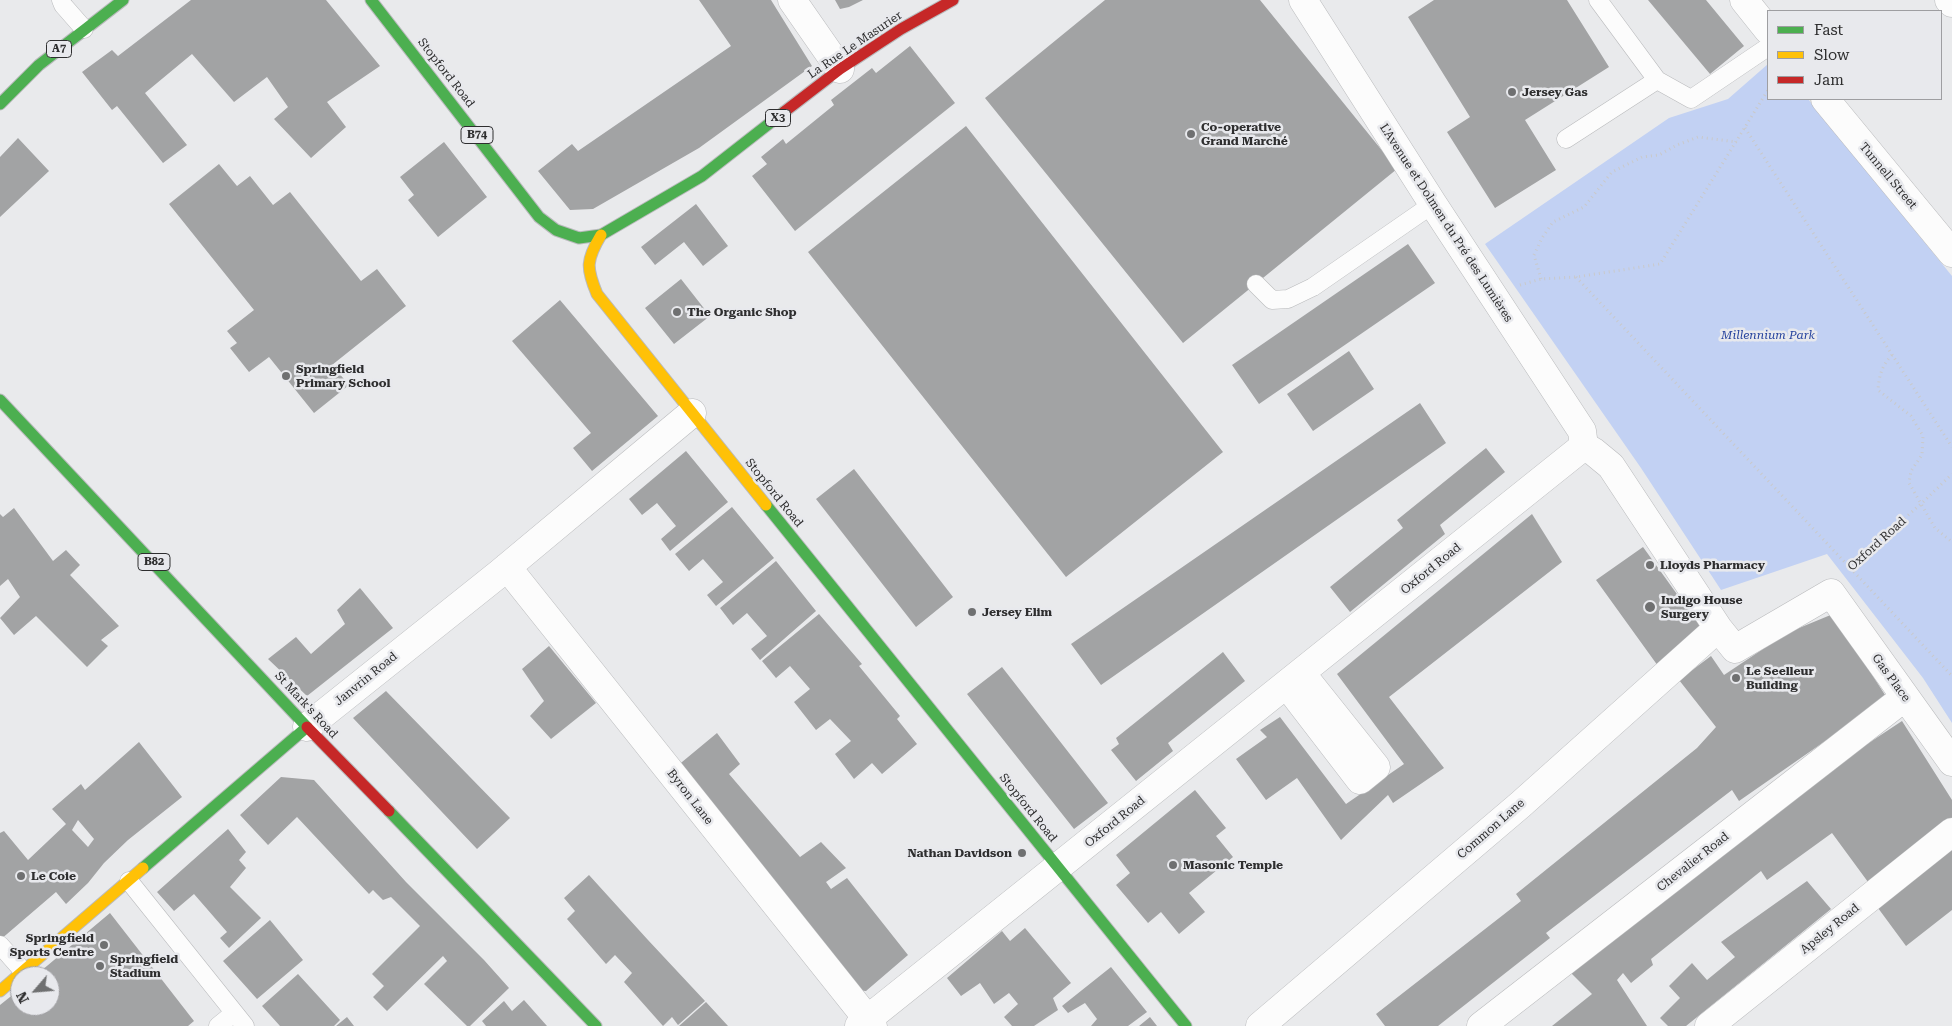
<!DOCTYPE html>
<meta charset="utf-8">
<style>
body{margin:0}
#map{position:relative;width:1952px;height:1026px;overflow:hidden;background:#e9eaec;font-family:"Roboto Serif",serif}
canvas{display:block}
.legend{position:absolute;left:1767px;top:10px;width:175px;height:90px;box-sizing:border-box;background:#e8e9ed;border:1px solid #9e9ea1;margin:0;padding:6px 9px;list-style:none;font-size:15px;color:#2e2e2f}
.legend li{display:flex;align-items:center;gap:10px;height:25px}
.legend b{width:25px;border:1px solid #9e9ea1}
.north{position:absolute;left:10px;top:966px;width:50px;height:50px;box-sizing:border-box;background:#e8e9ed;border:1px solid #9e9ea1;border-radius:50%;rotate:243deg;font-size:14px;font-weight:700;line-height:20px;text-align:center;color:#2e2e2f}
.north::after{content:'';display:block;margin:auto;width:18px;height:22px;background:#6f7071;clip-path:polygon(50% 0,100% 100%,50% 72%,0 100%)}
</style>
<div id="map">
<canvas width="1952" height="1026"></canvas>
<ul class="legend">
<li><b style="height:6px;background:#4caf50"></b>Fast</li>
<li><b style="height:6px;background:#ffc107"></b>Slow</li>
<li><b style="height:6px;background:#c62828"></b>Jam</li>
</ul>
<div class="north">N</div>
</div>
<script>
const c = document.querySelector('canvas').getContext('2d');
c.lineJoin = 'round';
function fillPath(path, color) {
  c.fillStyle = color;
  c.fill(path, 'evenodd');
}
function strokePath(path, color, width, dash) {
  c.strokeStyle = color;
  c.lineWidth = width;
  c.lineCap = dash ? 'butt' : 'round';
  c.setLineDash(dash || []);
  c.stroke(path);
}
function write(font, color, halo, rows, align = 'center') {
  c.font = font + ' "Roboto Serif",serif';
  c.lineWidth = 5;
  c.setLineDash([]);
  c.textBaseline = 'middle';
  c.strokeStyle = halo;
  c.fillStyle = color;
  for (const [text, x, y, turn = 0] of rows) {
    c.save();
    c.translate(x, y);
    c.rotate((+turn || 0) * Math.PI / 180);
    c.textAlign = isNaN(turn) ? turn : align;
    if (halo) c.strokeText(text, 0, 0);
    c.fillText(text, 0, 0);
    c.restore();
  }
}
const green = new Path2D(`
 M 1768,64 L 1768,99 L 1808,99 L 1952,276 L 1952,723 L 1923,678 L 1827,554 L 1721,590 L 1641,468 L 1485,244 L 1669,118 L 1728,99 Z`);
const building = new Path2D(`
 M 191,0 L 326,0 L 380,66 L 327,102 L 346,127 L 311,158 L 274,119 L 288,107 L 267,77 L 234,102 L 192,54 L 145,93 L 187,145 L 163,163 L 117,106 L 112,110 L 82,72 L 112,50 L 118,56 Z
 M 699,0 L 771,0 L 812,66 L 699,148 L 593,209 L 570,210 L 538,171 L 572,144 L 578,151 L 731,46 Z
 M 835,0 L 863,0 L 849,7 L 840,9 Z
 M 1105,0 L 1260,0 L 1397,169 L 1183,343 L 985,98 Z
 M 1434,0 L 1567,0 L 1609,67 L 1525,120 L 1556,170 L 1495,208 L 1447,132 L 1470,117 L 1408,17 Z
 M 1648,0 L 1706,0 L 1744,46 L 1710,74 Z
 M 910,46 L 955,103 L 795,231 L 752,176 L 767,164 L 761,157 L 783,139 L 786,144 L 834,105 L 831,100 L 872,68 L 876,73 Z
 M 966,126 L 1223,452 L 1066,577 L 808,252 Z
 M 18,138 L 49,171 L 0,217 L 0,157 Z
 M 444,142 L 487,197 L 438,237 L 408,200 L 414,195 L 400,177 Z
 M 219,164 L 237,186 L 250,176 L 273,205 L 290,192 L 361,281 L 377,269 L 406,306 L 332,365 L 349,385 L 314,413 L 269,357 L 249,372 L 230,348 L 237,343 L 227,331 L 254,310 L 169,204 Z
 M 696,204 L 728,246 L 703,266 L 684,242 L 655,265 L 641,247 Z
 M 1408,244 L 1435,283 L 1259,404 L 1232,365 Z
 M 681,279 L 710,316 L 674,344 L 645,308 Z
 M 560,300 L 658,416 L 592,471 L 573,448 L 591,433 L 512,341 Z
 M 1349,351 L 1374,389 L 1313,431 L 1287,394 Z
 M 1420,403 L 1446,443 L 1101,685 L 1071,644 Z
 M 1486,448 L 1505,472 L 1440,525 L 1445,534 L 1350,612 L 1330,587 L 1403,528 L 1397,520 Z
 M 686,451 L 728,502 L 670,551 L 661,539 L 676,526 L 657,503 L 642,515 L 629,499 Z
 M 854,469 L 953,597 L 916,627 L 816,499 Z
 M 732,507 L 774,558 L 716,606 L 707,595 L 723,582 L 703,559 L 689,571 L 675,554 Z
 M 14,508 L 53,561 L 66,550 L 80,565 L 70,575 L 119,626 L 101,640 L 108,646 L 87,667 L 36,616 L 14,635 L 0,618 L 20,597 L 8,579 L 0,586 L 0,514 L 3,517 Z
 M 1532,514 L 1562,562 L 1389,697 L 1444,768 L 1393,803 L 1388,795 L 1341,840 L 1297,778 L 1266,800 L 1236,759 L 1267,737 L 1260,730 L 1280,717 L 1346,804 L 1404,764 L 1337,674 Z
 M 1643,547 L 1705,633 L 1658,666 L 1596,580 Z
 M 776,561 L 816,611 L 760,660 L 751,649 L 767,636 L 747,613 L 733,625 L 720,608 Z
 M 360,588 L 393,628 L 307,696 L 268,659 L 296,637 L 311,654 L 345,624 L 337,610 Z
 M 819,614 L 862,664 L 859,666 L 900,716 L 897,719 L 917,744 L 882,774 L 872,763 L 854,779 L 835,754 L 851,741 L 830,719 L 816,730 L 794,702 L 810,689 L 790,666 L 776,678 L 762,661 Z
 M 1833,614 L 1887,698 L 1739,801 L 1732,790 L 1546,933 L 1550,938 L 1438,1026 L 1385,1026 L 1376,1014 L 1521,901 L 1516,894 L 1697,748 L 1716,727 L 1679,680 L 1711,656 L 1724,675 L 1787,633 Z
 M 549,646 L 596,703 L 551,739 L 530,716 L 544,701 L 522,669 Z
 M 1223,652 L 1245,681 L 1168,743 L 1173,751 L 1136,781 L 1111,750 L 1119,744 L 1116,738 Z
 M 1002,667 L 1108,803 L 1074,829 L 967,694 Z
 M 386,691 L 510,818 L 477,849 L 353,718 Z
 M 1902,721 L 1952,800 L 1952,819 L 1868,882 L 1832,833 L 1767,880 L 1761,871 L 1651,959 L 1653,965 L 1631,983 L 1623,973 L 1617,980 L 1647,1026 L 1552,1026 L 1592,994 L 1570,972 L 1840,762 Z
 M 717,733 L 740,764 L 729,774 L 800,857 L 821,842 L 846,868 L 826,882 L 831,889 L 847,878 L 908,955 L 866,991 L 856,990 L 676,767 Z
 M 139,742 L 182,797 L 128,840 L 104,863 L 88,883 L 66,904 L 56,892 L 0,940 L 0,833 L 4,831 L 28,860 L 66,824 L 52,809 L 81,784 L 85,790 ZM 78,820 L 94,839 L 88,847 L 72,830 Z
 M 281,777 L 314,780 L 406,882 L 484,960 L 509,988 L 470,1026 L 467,1026 L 424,984 L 447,961 L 443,956 L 387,1011 L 373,997 L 384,986 L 372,974 L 420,926 L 391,897 L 383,900 L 373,890 L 369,894 L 297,817 L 268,845 L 240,815 Z
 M 1195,790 L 1226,828 L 1216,836 L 1233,857 L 1189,893 L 1205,912 L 1179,934 L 1161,912 L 1148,923 L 1116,885 L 1130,873 L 1116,855 Z
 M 228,829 L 246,852 L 239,860 L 246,868 L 230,887 L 261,918 L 229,948 L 220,938 L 227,932 L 194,894 L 174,911 L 157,892 Z
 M 1952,849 L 1952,910 L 1906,946 L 1878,908 Z
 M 589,875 L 648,940 L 643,945 L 648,940 L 705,1001 L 678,1025 L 672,1017 L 663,1026 L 624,982 L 632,973 L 615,955 L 606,964 L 567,919 L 575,911 L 564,898 Z
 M 1807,881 L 1831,909 L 1686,1026 L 1668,1026 L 1660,1018 L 1680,998 L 1669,986 L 1692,963 L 1707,980 L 1735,957 L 1721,942 Z
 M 110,913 L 194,1021 L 188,1026 L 0,1026 L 0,1005 L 20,989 L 20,1006 L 50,1006 L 50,976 L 35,976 Z
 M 270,920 L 303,960 L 257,999 L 223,961 Z
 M 1025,928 L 1071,983 L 1053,998 L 1058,1010 L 1034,1026 L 1012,1026 L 1004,1017 L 1018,1004 L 1009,993 L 994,1004 L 980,983 L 961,996 L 947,978 L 1002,931 L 1010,941 Z
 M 1111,967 L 1147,1012 L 1128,1026 L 1091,1026 L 1097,1019 L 1085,1003 L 1068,1013 L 1062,1006 Z
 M 298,974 L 340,1020 L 334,1026 L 280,1026 L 262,1006 Z
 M 524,1000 L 547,1026 L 486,1026 L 482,1021 L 504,1001 L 512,1011 Z
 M 706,1002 L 728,1026 L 679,1026 Z
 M 347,1017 L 354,1026 L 336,1026 Z
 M 1150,1017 L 1157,1026 L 1139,1026 Z`);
const path = new Path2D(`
 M 1745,128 L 1952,447
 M 1576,277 L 1952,676
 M 1541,279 L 1534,255 L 1542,238 L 1553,222 L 1584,207 L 1612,172 L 1642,157 L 1659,155 L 1677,145 L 1698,137 L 1737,142
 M 1520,285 L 1541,279 L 1576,277 L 1660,264 L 1768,90
 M 1892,355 C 1882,365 1879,376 1878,390 L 1911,416 L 1923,436 L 1922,455 L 1911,471 L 1909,483 L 1935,528 L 1952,542
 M 1848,568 L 1922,503 L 1952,474`);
const lane = new Path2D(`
 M 61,0 L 63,5 L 84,29
 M 1598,0 L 1657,80
 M 1566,139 L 1657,80 L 1691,99 L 1768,47
 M 1256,284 L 1272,300 L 1288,299 L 1313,287 L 1433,204
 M 129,881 L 245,1026
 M 0,945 L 23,971
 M 218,1026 L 234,1013`);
const street = new Path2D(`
 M 792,0 L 840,69
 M 1303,0 L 1433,204 L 1582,431 L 1584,446
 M 1744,0 L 1768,30
 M 1949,0 L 1952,3
 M 1825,99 L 1952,253
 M 1584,446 L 1594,452 L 1611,466 L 1718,628 L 1735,649 L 1831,593 L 1952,762
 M 507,567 L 873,1026
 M 1287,685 L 1360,780 L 1376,767 L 1301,673
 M 307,727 L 500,573 L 692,413
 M 859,1026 L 1584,446
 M 1260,1026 L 1520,805 L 1718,628
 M 1481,1026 L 1905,697
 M 1709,1026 L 1952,832`);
const fast = new Path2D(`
 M 371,0 L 539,217 L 556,230 L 579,238 L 601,235 L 702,176 L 784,112
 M 0,104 L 39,65 L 123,0
 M 0,400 L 307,727 L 143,868
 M 766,505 L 1186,1026
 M 389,811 L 596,1026`);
const slow = new Path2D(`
 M 601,235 C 586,260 586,268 597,294 L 766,505
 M 0,991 L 143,868`);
const jam = new Path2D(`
 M 784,112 L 840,69 L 901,29 L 953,0
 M 307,727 L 389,811`);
const markers = [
 [1512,92,5,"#6f7071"],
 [1191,134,5,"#6f7071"],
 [677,312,5,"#6f7071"],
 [286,376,5,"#6f7071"],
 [1650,565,5,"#6f7071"],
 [1650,607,6,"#6f7071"],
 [972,612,5,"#6f7071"],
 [1736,678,5,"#6f7071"],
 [1022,853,5,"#6f7071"],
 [1173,865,5,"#6f7071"],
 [21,876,5,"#6f7071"],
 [104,945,5,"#6f7071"],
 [100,966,5,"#6f7071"]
];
const shields = [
 [59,49,25],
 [778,118,25],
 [477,135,32],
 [154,562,32]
];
const shieldNames = [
 ["A7",59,49],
 ["X3",778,118],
 ["B74",477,135],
 ["B82",154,562]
];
const streetNames = [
 ["La Rue Le Masurier",855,45,-34],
 ["Stopford Road",446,73,52],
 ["Tunnell Street",1888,176,50],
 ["L'Avenue et Dolmen du Pré des Lumières",1446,223,57],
 ["Stopford Road",774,493,51],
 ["Oxford Road",1877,544,-42],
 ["Oxford Road",1431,569,-39],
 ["Gas Place",1891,678,54],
 ["Janvrin Road",366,679,-39],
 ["St Mark's Road",306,705,47],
 ["Byron Lane",690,797,52],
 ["Stopford Road",1028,808,51],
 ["Oxford Road",1115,822,-39],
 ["Common Lane",1491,829,-41],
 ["Chevalier Road",1693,862,-38],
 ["Apsley Road",1830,929,-39]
];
const poiNames = [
 ["Jersey Gas",1522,92],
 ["Co-operative",1201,127],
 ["Grand Marché",1201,141],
 ["The Organic Shop",687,312],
 ["Springfield",296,369],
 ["Primary School",296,383],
 ["Lloyds Pharmacy",1660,565],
 ["Indigo House",1661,600],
 ["Surgery",1661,614],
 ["Jersey Elim",982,612],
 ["Le Seelleur",1746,671],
 ["Building",1746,685],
 ["Nathan Davidson",1012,853,"right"],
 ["Masonic Temple",1183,865],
 ["Le Coie",31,876],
 ["Springfield",94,938,"right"],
 ["Sports Centre",94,952,"right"],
 ["Springfield",110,959],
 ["Stadium",110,973]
];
const parkNames = [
 ["Millennium Park",1768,335]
];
fillPath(green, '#c2d1f3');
fillPath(building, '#a2a3a4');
strokePath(lane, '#b9babc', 19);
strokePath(street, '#b9babc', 29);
strokePath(fast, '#b9babc', 13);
strokePath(slow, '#b9babc', 13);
strokePath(jam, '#b9babc', 13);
strokePath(path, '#c9c9ca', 3, [1, 4]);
strokePath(lane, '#fcfcfc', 18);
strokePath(street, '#fcfcfc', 28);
strokePath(fast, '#4caf50', 11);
strokePath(slow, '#ffc107', 11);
strokePath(jam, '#c62828', 11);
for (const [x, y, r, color] of markers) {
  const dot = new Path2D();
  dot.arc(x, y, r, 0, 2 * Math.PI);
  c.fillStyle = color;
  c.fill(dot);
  strokePath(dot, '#e8e9ed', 2);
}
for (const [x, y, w] of shields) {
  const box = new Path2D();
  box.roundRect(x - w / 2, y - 8.5, w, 17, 4);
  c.fillStyle = '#e8e9ed';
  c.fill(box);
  strokePath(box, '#2e2e2f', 1);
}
write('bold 11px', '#2e2e2f', null, shieldNames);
write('12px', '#2e2e2f', '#e8e9ed', streetNames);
write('bold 12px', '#2e2e2f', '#e8e9ed', poiNames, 'left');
write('italic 12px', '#26439e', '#e8e9ed', parkNames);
</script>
